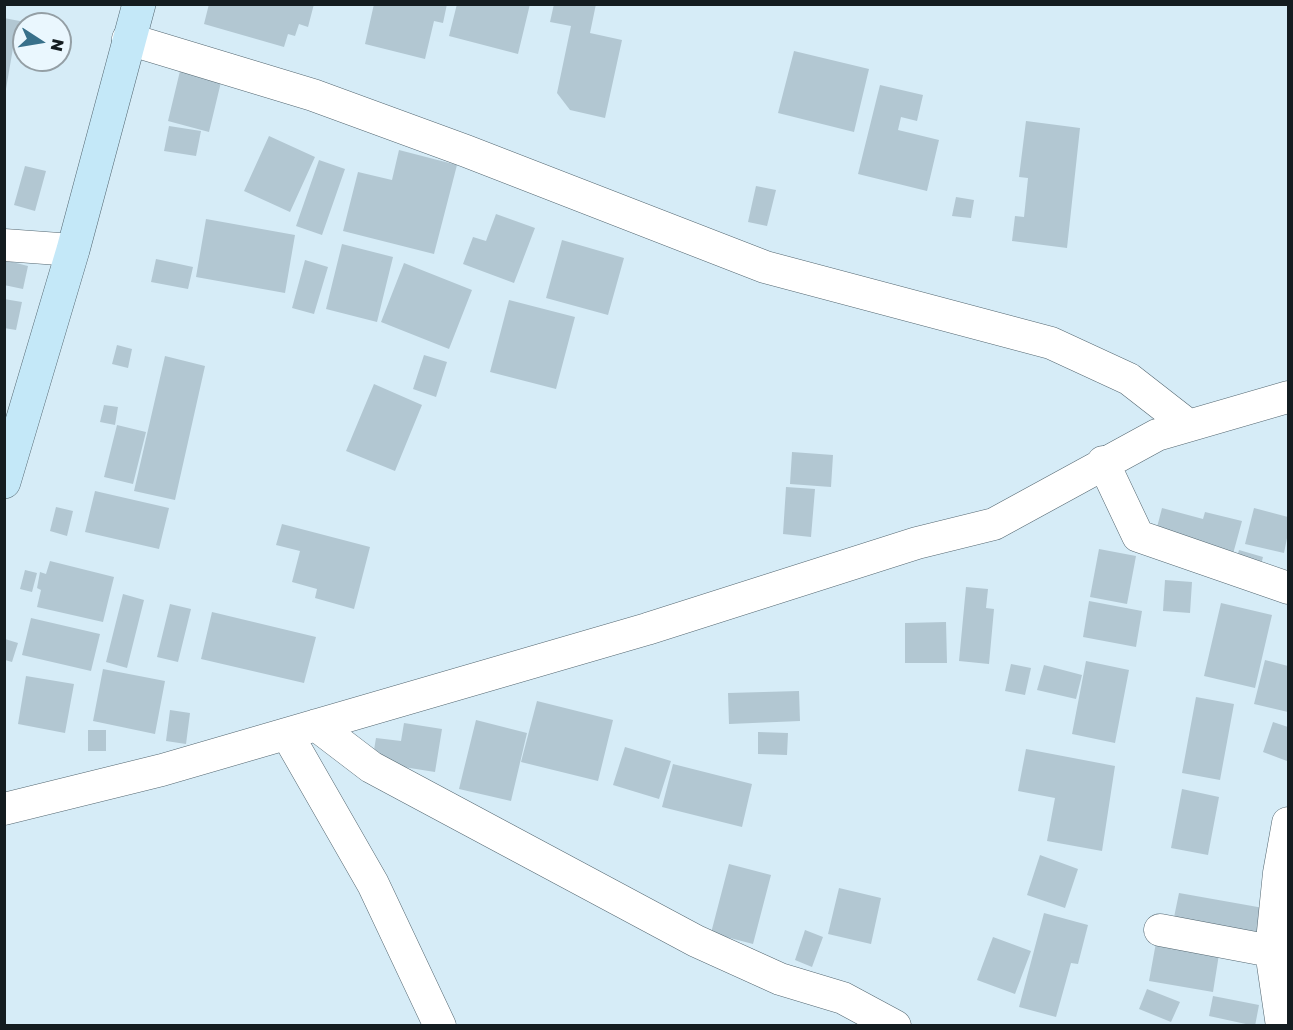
<!DOCTYPE html>
<style>
body{margin:0}
#map{position:relative;width:1293px;height:1030px;overflow:hidden;background:#d6ecf7;font-family:"Golos Text",sans-serif}
canvas{display:block}
.frame{position:absolute;inset:0;border:6px solid #141c20;pointer-events:none}
.north{position:absolute;left:12px;top:12px;width:60px;height:60px;box-sizing:border-box;background:#eaf7fe;border:2px solid #949fa5;border-radius:50%;rotate:102deg;font-size:16px;font-weight:700;line-height:24px;text-align:center;color:#141c20}
.north::after{content:'';display:block;margin:auto;width:21px;height:27px;background:#38708a;clip-path:polygon(50% 0,100% 100%,50% 72%,0 100%)}
</style>
<div id="map">
<canvas width="1293" height="1030"></canvas>
<div class="frame"></div>
<div class="north">N</div>
</div>
<script>
const c = document.querySelector('canvas').getContext('2d');
c.lineJoin = 'round';
function fillPath(path, color) {
  c.fillStyle = color;
  c.fill(path, 'evenodd');
}
function strokePath(path, color, width, dash) {
  c.strokeStyle = color;
  c.lineWidth = width;
  c.lineCap = dash ? 'butt' : 'round';
  c.setLineDash(dash || []);
  c.stroke(path);
}
const building = new Path2D(`
 M 209,4 L 314,4 L 308,27 L 299,24 L 295,36 L 288,34 L 284,47 L 204,24 Z
 M 374,4 L 447,4 L 443,23 L 434,21 L 425,59 L 365,44 Z
 M 457,4 L 530,4 L 518,54 L 449,36 Z
 M 554,4 L 596,4 L 590,33 L 622,40 L 605,118 L 570,110 L 557,93 L 571,26 L 550,22 Z
 M 4,18 L 30,23 L 24,24 L 24,50 L 13,48 L 6,89 Z
 M 794,51 L 869,69 L 854,132 L 778,113 Z
 M 180,71 L 221,82 L 209,132 L 168,121 Z
 M 880,85 L 923,95 L 917,121 L 901,117 L 898,130 L 939,140 L 927,191 L 858,174 Z
 M 1026,121 L 1080,128 L 1067,248 L 1012,241 L 1015,216 L 1024,217 L 1028,178 L 1019,177 Z
 M 169,126 L 201,131 L 196,156 L 164,151 Z
 M 269,136 L 315,157 L 290,212 L 244,191 Z
 M 399,150 L 457,165 L 434,254 L 343,231 L 358,172 L 392,180 Z
 M 319,160 L 345,169 L 322,235 L 296,226 Z
 M 25,166 L 46,171 L 35,211 L 14,205 Z
 M 756,186 L 776,190 L 767,226 L 748,222 Z
 M 956,197 L 974,200 L 971,218 L 952,216 Z
 M 496,214 L 535,228 L 514,283 L 463,264 L 473,237 L 486,241 Z
 M 206,219 L 295,235 L 285,293 L 196,277 Z
 M 562,240 L 624,258 L 608,315 L 546,298 Z
 M 342,244 L 393,257 L 377,322 L 326,309 Z
 M 156,259 L 193,267 L 188,289 L 151,282 Z
 M 4,260 L 28,266 L 23,289 L 4,285 Z
 M 305,260 L 328,267 L 314,314 L 292,308 Z
 M 404,263 L 472,290 L 449,349 L 381,322 Z
 M 4,299 L 22,302 L 16,330 L 4,328 Z
 M 509,300 L 575,317 L 556,389 L 490,372 Z
 M 117,345 L 132,349 L 128,368 L 112,364 Z
 M 424,355 L 447,362 L 436,397 L 413,389 Z
 M 165,356 L 205,366 L 175,500 L 134,491 Z
 M 374,384 L 422,405 L 395,471 L 346,451 Z
 M 104,405 L 118,407 L 115,425 L 100,422 Z
 M 117,425 L 146,432 L 133,484 L 104,477 Z
 M 792,452 L 833,455 L 831,487 L 790,484 Z
 M 786,487 L 815,489 L 811,537 L 783,534 Z
 M 95,491 L 169,508 L 159,549 L 85,532 Z
 M 56,507 L 73,511 L 67,536 L 50,531 Z
 M 1162,508 L 1203,519 L 1205,512 L 1242,521 L 1233,554 L 1155,535 Z
 M 1254,508 L 1288,517 L 1288,533 L 1284,553 L 1245,544 Z
 M 282,524 L 370,547 L 354,609 L 315,598 L 317,589 L 292,582 L 300,551 L 276,545 Z
 M 1099,549 L 1136,556 L 1127,604 L 1090,597 Z
 M 1239,550 L 1263,557 L 1259,572 L 1235,565 Z
 M 50,561 L 114,577 L 103,622 L 37,607 L 41,590 L 37,588 L 40,572 L 46,574 Z
 M 25,570 L 37,573 L 32,592 L 20,589 Z
 M 1165,580 L 1192,582 L 1190,613 L 1163,611 Z
 M 966,587 L 988,589 L 986,608 L 994,609 L 989,664 L 959,661 Z
 M 123,594 L 144,600 L 127,668 L 106,662 Z
 M 1089,601 L 1142,611 L 1136,647 L 1083,637 Z
 M 1221,603 L 1272,615 L 1255,688 L 1204,676 Z
 M 170,604 L 191,609 L 178,662 L 157,657 Z
 M 212,612 L 316,637 L 304,683 L 201,659 Z
 M 31,618 L 100,634 L 91,671 L 22,655 Z
 M 946,622 L 947,663 L 905,663 L 905,623 Z
 M 5,639 L 18,643 L 12,662 L 5,660 Z
 M 1265,660 L 1288,666 L 1288,712 L 1254,704 Z
 M 1086,661 L 1129,670 L 1115,743 L 1072,734 Z
 M 1011,664 L 1031,668 L 1025,695 L 1005,691 Z
 M 1044,665 L 1082,675 L 1076,699 L 1037,690 Z
 M 103,669 L 165,681 L 155,734 L 93,721 Z
 M 26,676 L 74,684 L 65,733 L 18,724 Z
 M 799,691 L 800,721 L 729,724 L 728,693 Z
 M 1196,697 L 1234,704 L 1220,780 L 1182,773 Z
 M 537,701 L 613,720 L 598,781 L 521,762 Z
 M 170,710 L 190,713 L 186,744 L 166,741 Z
 M 476,720 L 527,733 L 511,801 L 459,789 Z
 M 1273,722 L 1288,727 L 1287,761 L 1263,752 Z
 M 404,723 L 442,729 L 435,772 L 372,762 L 376,738 L 401,741 Z
 M 88,730 L 106,730 L 106,751 L 88,751 Z
 M 758,732 L 788,733 L 787,755 L 758,754 Z
 M 625,747 L 671,761 L 659,799 L 613,785 Z
 M 1026,749 L 1115,766 L 1102,851 L 1047,841 L 1055,798 L 1018,791 Z
 M 673,764 L 752,784 L 742,827 L 662,807 Z
 M 1182,789 L 1219,797 L 1208,855 L 1171,848 Z
 M 1040,855 L 1078,869 L 1065,908 L 1027,895 Z
 M 729,864 L 771,875 L 753,944 L 711,933 Z
 M 839,888 L 881,898 L 871,944 L 828,934 Z
 M 1179,893 L 1269,909 L 1263,944 L 1172,927 Z
 M 1044,913 L 1088,925 L 1078,964 L 1071,963 L 1056,1017 L 1019,1007 Z
 M 805,930 L 823,937 L 812,967 L 795,960 Z
 M 993,937 L 1031,951 L 1015,994 L 977,980 Z
 M 1157,937 L 1220,948 L 1213,992 L 1149,981 Z
 M 1147,989 L 1180,1002 L 1171,1022 L 1139,1009 Z
 M 1213,996 L 1259,1005 L 1255,1026 L 1209,1016 Z`);
const street = new Path2D(`
 M 128,39 L 313,95 L 466,151 L 765,267 L 1051,343 L 1129,379 L 1188,425
 M 4,245 L 73,250
 M 1103,462 L 1138,536 L 1288,588
 M 316,725 L 371,767 L 696,941 L 780,979 L 843,998 L 895,1026
 M 287,734 L 373,884 L 440,1026
 M 4,809 L 162,770 L 647,629 L 917,543 L 994,524 L 1157,435 L 1288,397
 M 1160,930 L 1271,951 L 1288,958
 M 1282,1026 L 1271,951 L 1279,873 L 1288,823`);
const secondary = new Path2D(`
 M 4,482 L 73,250 L 139,4`);
fillPath(building, '#b2c7d2');
strokePath(street, '#546771', 33);
strokePath(secondary, '#546771', 34);
strokePath(street, '#fff', 32);
strokePath(secondary, '#c4e8f8', 33);
</script>
